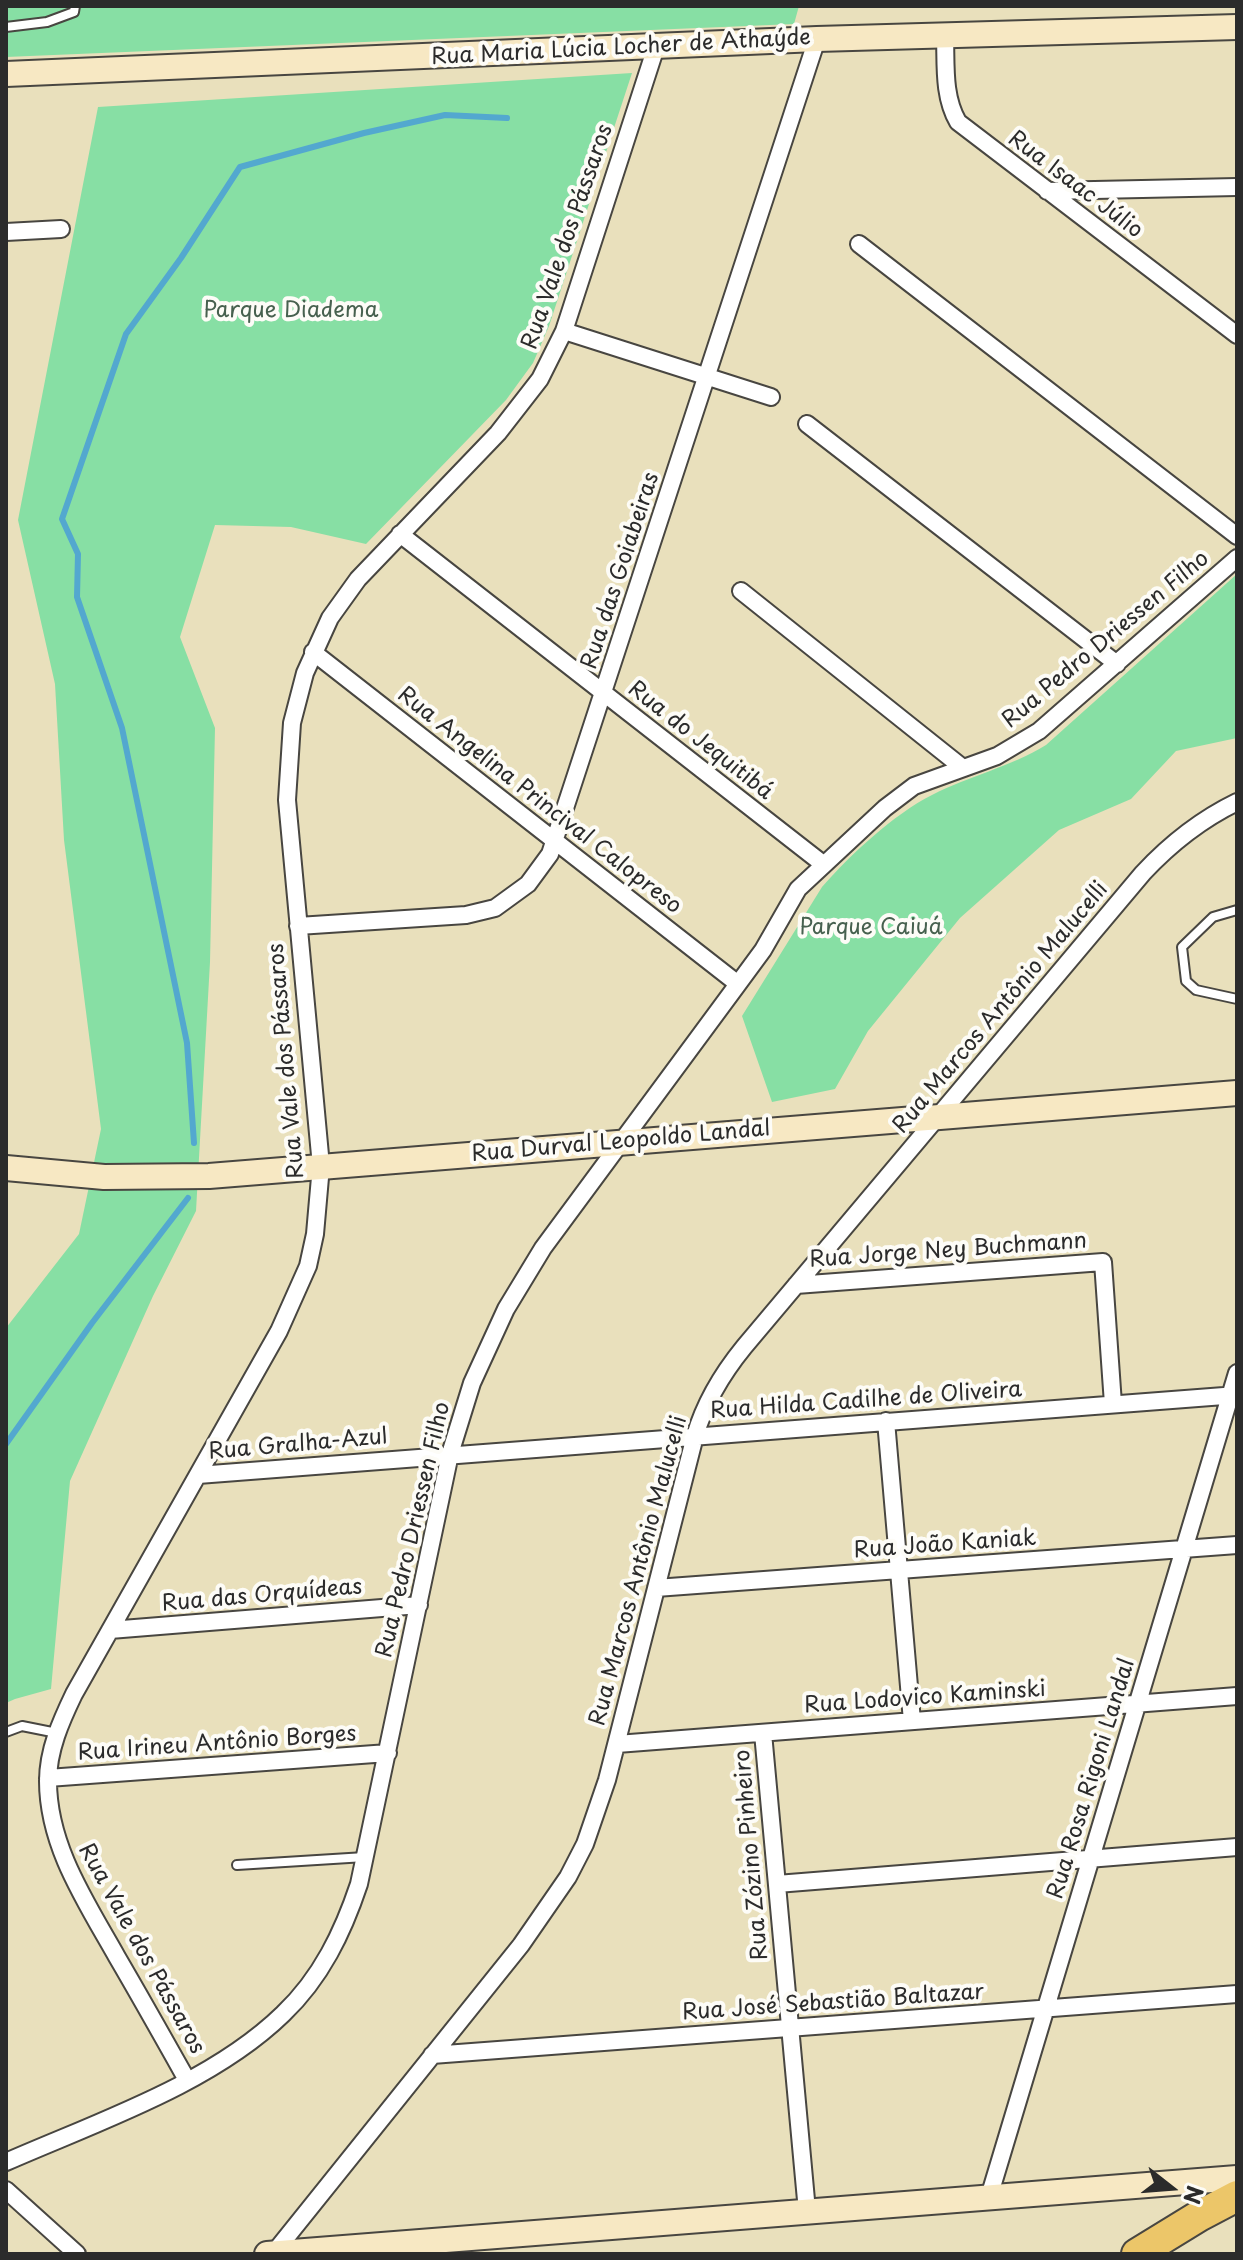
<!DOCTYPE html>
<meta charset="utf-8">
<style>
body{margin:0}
#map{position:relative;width:1243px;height:2260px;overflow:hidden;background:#e9e0bc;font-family:"Playpen Sans",sans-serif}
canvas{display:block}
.frame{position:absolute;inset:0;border:8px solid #2b2b2b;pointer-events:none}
.north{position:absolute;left:1131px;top:2148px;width:80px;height:80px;-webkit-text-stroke:6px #fdfcf7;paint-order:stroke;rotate:107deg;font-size:22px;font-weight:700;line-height:32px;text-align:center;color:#2b2b2b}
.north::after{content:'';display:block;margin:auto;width:28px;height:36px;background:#2b2b2b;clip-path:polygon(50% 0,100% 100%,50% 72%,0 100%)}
</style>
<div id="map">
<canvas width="1243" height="2260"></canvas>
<div class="frame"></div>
<div class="north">N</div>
</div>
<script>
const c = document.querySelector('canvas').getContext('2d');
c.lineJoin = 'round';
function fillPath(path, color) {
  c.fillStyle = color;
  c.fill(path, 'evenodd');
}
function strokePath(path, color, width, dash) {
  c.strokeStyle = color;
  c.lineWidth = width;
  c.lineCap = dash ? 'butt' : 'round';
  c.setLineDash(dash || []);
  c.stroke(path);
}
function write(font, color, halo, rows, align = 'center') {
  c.font = font + ' "Playpen Sans",sans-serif';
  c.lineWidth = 8;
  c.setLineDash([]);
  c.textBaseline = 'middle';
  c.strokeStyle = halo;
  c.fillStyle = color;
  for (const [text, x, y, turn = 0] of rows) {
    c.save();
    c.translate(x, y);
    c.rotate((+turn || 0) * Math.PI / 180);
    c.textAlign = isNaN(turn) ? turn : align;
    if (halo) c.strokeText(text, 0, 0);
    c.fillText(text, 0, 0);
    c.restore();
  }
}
const green = new Path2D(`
 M 6,6 L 799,6 L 794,24 L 6,57 Z
 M 632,73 L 549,326 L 533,363 L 506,400 L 366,544 L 291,527 L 215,525 L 180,637 L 215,728 L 210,962 L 196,1211 L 153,1296 L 70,1481 L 51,1689 L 15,1699 L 6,1703 L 6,1328 L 79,1234 L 101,1129 L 64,840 L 55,684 L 18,520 L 98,107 Z
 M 1237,574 L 1237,738 L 1176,751 L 1131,799 L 1059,830 L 960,918 L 868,1031 L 835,1089 L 772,1102 L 742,1016 L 822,887 C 850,855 894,814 932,795 C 969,776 1010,767 1046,745 Z`);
const stream = new Path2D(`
 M 194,1143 L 187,1043 L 122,728 L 77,597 L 78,554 L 62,519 L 126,334 L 181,258 L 240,167 L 364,133 L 445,115 L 507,118
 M 6,1444 L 92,1323 L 188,1198`);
const lane = new Path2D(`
 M 6,27 L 47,22 L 74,12 L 75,6
 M 1237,910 L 1213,917 L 1182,947 L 1186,981 L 1196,990 L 1237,999
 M 6,1732 L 22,1726 L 57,1733
 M 237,1865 L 365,1857`);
const street = new Path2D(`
 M 945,36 C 946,65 943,96 958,122 L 1237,335
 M 1047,191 L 1237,187
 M 6,232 L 61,229
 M 859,244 L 1237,536
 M 564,331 L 771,397
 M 807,424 L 1117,664
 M 400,534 L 823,864
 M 741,591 L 963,768
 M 313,652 L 738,984
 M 298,926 L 466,915 L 495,908 L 528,884 L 550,854 L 817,39
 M 796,1285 L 1103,1262 L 1113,1404
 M 886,1421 L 912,1721
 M 198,1475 L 1237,1395
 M 656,1588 L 1237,1545
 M 110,1630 L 419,1605
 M 763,1733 L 807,2211
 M 617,1744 L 1237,1696
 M 48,1778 L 388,1753
 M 777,1884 L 1237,1847
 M 432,2055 L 1237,1994
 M 187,2080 C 164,2039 141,1998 117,1957 C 86,1902 48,1846 48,1781 C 48,1750 61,1721 74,1694 L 279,1331 L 308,1266 L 315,1234 L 321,1166 L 287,800 L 292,723 L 305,673 L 330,618 L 358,579 L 498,433 L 540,379 L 564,331 L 656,47
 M 6,2162 C 97,2122 211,2084 283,2014 C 321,1978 343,1932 359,1884 L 450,1454 L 472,1383 L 506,1309 L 543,1248 L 738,984 L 763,950 L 798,889 L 885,808 L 914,786 L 997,756 L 1039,731 L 1237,558
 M 6,2190 L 77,2254
 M 989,2197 L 1237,1373
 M 273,2254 L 521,1945 L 568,1877 L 585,1844 L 607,1780 L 695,1436 C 705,1402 722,1374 744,1347 L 1143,873 C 1171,843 1200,820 1237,802`);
const secondary = new Path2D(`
 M 6,74 L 817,39 L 1237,27
 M 6,1168 L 104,1177 L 209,1176 L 1237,1093
 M 267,2254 L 1237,2178`);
const highway = new Path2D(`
 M 1137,2254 L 1199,2216 L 1237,2196`);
const streetNames = [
 ["Rua Maria Lúcia Locher de Athaýde",621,48,-3],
 ["Rua Isaac Júlio",1075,185,37],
 ["Rua Vale dos Pássaros",568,237,-71],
 ["Rua das Goiabeiras",621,571,-72],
 ["Rua Pedro Driessen Filho",1106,640,-40],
 ["Rua do Jequitibá",700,741,38],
 ["Rua Angelina Princival Calopreso",539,801,38],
 ["Rua Marcos Antônio Malucelli",1001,1008,-50],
 ["Rua Vale dos Pássaros",287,1061,-95],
 ["Rua Durval Leopoldo Landal",621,1142,-5],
 ["Rua Jorge Ney Buchmann",948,1251,-4],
 ["Rua Hilda Cadilhe de Oliveira",866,1401,-4],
 ["Rua Gralha-Azul",298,1445,-5],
 ["Rua Pedro Driessen Filho",414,1530,-77],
 ["Rua João Kaniak",945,1545,-4],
 ["Rua Marcos Antônio Malucelli",639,1571,-75],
 ["Rua das Orquídeas",262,1596,-5],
 ["Rua Lodovico Kaminski",925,1698,-4],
 ["Rua Irineu Antônio Borges",217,1744,-4],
 ["Rua Rosa Rigoni Landal",1092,1779,-73],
 ["Rua Zózino Pinheiro",752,1855,-95],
 ["Rua Vale dos Pássaros",141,1949,61],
 ["Rua José Sebastião Baltazar",833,2003,-4]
];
const parkNames = [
 ["Parque Diadema",291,311],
 ["Parque Caiuá",871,928]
];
fillPath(green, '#87dfa4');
strokePath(stream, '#53a8cf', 6);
strokePath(lane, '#484641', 12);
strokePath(street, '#484641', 20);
strokePath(secondary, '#484641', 28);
strokePath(highway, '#484641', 34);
strokePath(lane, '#fff', 8);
strokePath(street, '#fff', 16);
strokePath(secondary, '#f7e8c3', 24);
strokePath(highway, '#ecc669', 30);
write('22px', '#2b2b2b', '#fdfcf7', streetNames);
write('22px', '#47614f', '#fdfcf7', parkNames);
</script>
